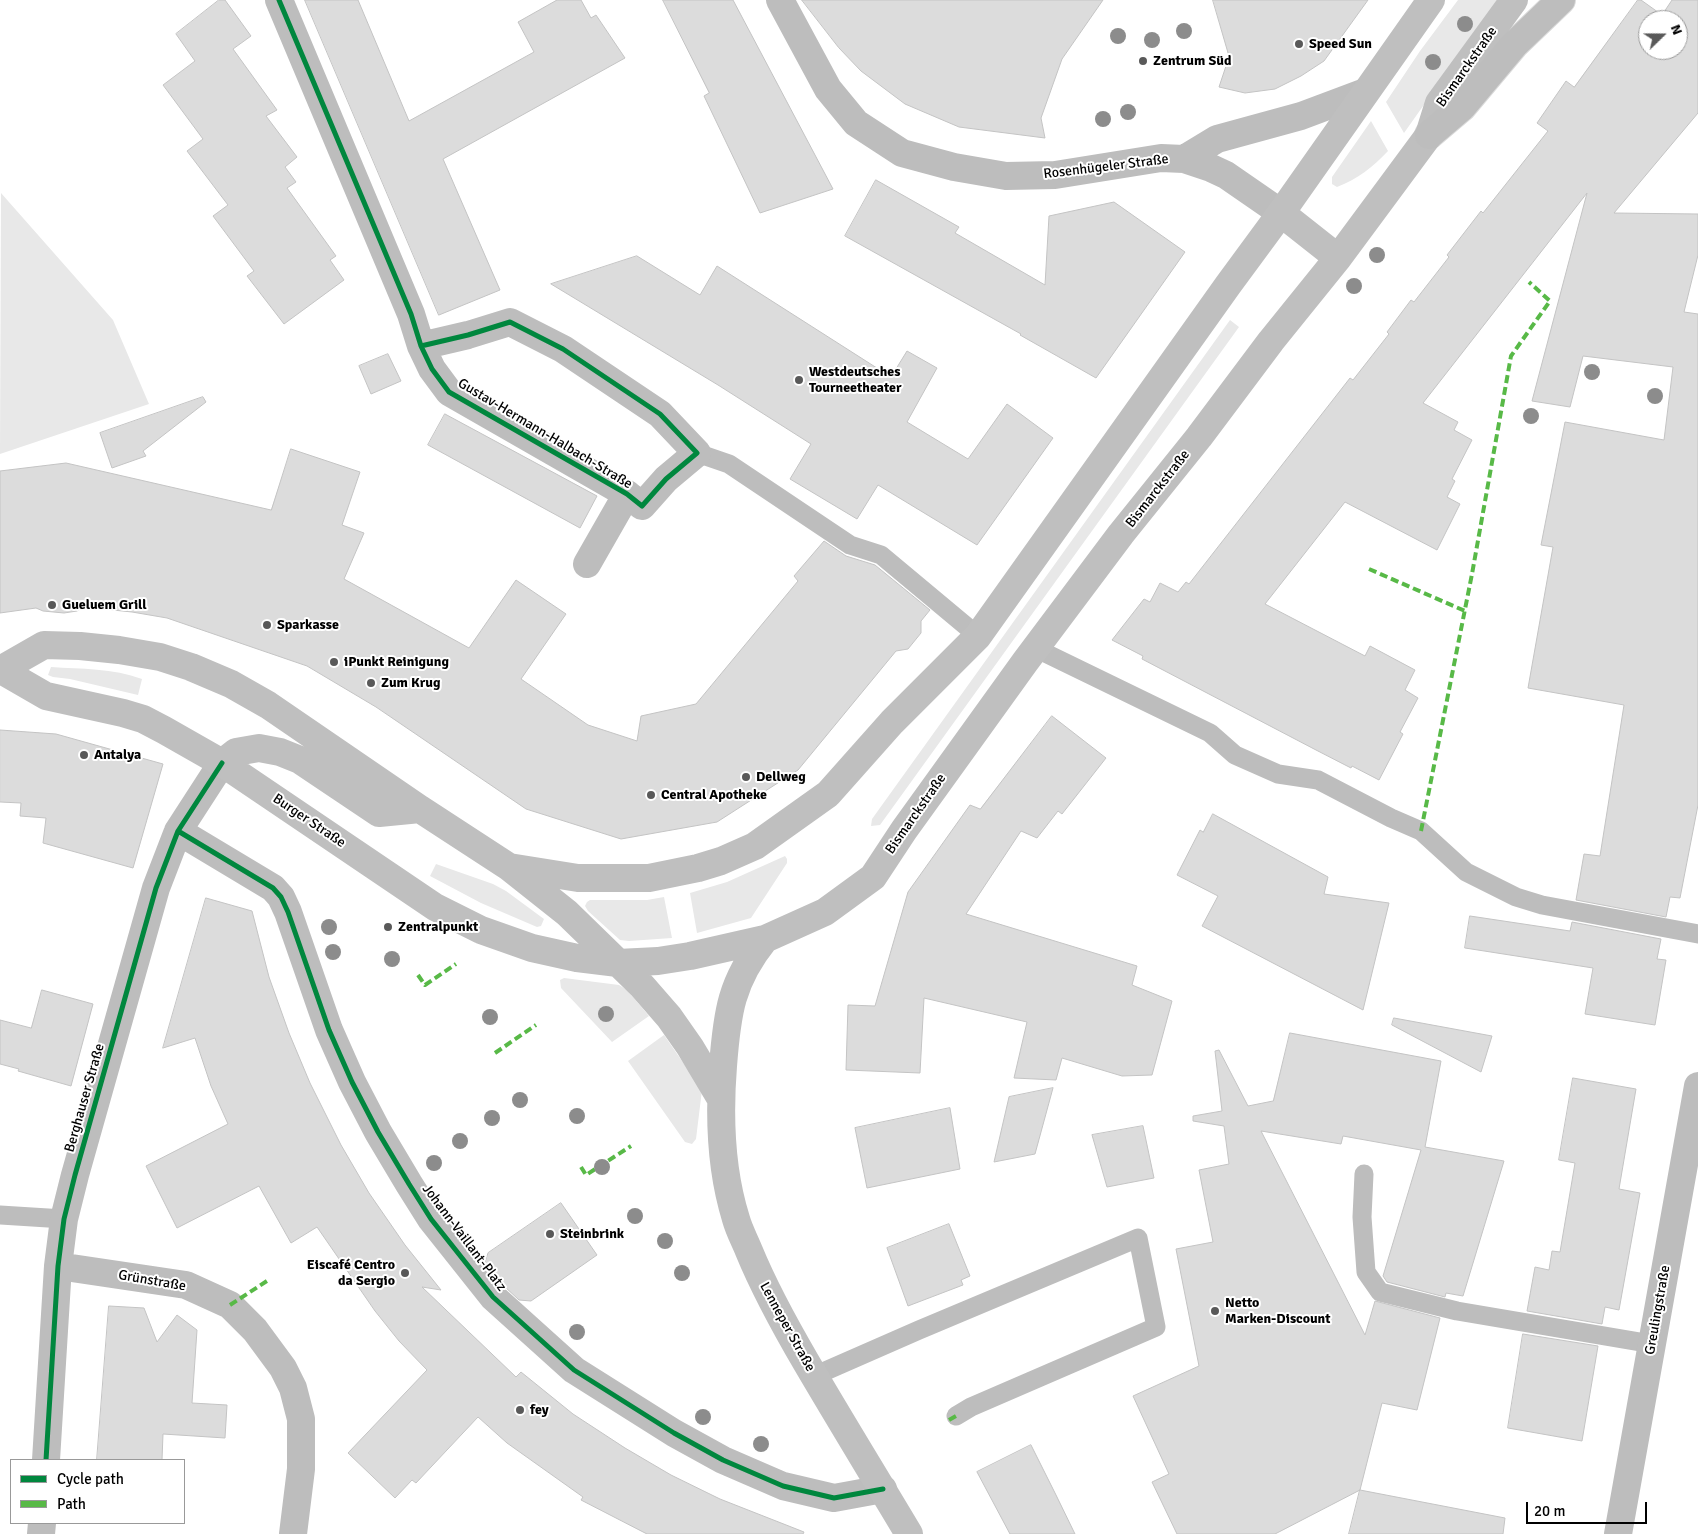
<!DOCTYPE html>
<meta charset="utf-8">
<style>
body{margin:0}
#map{position:relative;width:1698px;height:1534px;overflow:hidden;background:#fff;font-family:Signika,sans-serif}
canvas{display:block}
.legend{position:absolute;left:10px;top:1459px;width:175px;height:65px;box-sizing:border-box;background:#fff;border:1px solid #999;margin:0;padding:6px 9px;list-style:none;font-size:15px;color:#000}
.legend li{display:flex;align-items:center;gap:10px;height:25px}
.legend b{width:25px;border:1px solid #999}
.north{position:absolute;left:1638px;top:10px;width:50px;height:50px;box-sizing:border-box;background:#fff;border:1px solid #999;border-radius:50%;rotate:68deg;font-size:14px;font-weight:700;line-height:20px;text-align:center;color:#000}
.north::after{content:'';display:block;margin:auto;width:18px;height:22px;background:#595959;clip-path:polygon(50% 0,100% 100%,50% 72%,0 100%)}
.scale{position:absolute;left:1526px;top:1502px;width:121px;height:22px;box-sizing:border-box;border:2px solid #000;border-top:0;padding-left:6px;font-size:15px;line-height:18px;white-space:nowrap;color:#000;-webkit-text-stroke:4px #fff;paint-order:stroke}
</style>
<div id="map">
<canvas width="1698" height="1534"></canvas>
<ul class="legend">
<li><b style="height:6px;background:#00873e"></b>Cycle path</li>
<li><b style="height:6px;background:#58b947"></b>Path</li>
</ul>
<div class="north">N</div>
<div class="scale">20 m</div>
</div>
<script>
const c = document.querySelector('canvas').getContext('2d');
c.lineJoin = 'round';
function fillPath(path, color) {
  c.fillStyle = color;
  c.fill(path, 'evenodd');
}
function strokePath(path, color, width, dash) {
  c.strokeStyle = color;
  c.lineWidth = width;
  c.lineCap = dash ? 'butt' : 'round';
  c.setLineDash(dash || []);
  c.stroke(path);
}
function write(font, color, halo, rows, align = 'center') {
  c.font = font + ' Signika,sans-serif';
  c.lineWidth = 4;
  c.setLineDash([]);
  c.textBaseline = 'middle';
  c.strokeStyle = halo;
  c.fillStyle = color;
  for (const [text, x, y, turn = 0] of rows) {
    c.save();
    c.translate(x, y);
    c.rotate((+turn || 0) * Math.PI / 180);
    c.textAlign = isNaN(turn) ? turn : align;
    if (halo) c.strokeText(text, 0, 0);
    c.fillText(text, 0, 0);
    c.restore();
  }
}
const green = new Path2D(`
 M 1458,0 L 1498,0 L 1404,133 L 1386,102 L 1420,51 Z
 M 1371,121 L 1388,151 C 1373,167 1358,179 1337,187 L 1332,184 L 1332,177 Z
 M 1,193 L 113,320 L 149,404 L 0,454 Z
 M 1230,320 L 1239,327 L 880,825 L 871,826 L 872,819 Z
 M 51,667 C 81,669 113,668 142,679 L 138,695 L 70,679 L 53,677 L 48,675 Z
 M 785,856 L 787,859 L 787,863 L 751,918 L 697,933 L 690,893 L 727,882 Z
 M 436,864 L 493,884 L 506,891 L 544,919 L 541,926 L 537,927 L 481,903 L 430,876 Z
 M 664,897 L 672,938 L 629,941 L 620,940 L 588,911 L 585,906 L 587,902 L 590,900 L 647,900 Z
 M 564,978 L 619,985 L 627,990 L 649,1016 L 612,1042 L 561,988 L 560,980 Z
 M 664,1035 L 702,1090 L 696,1139 L 692,1144 L 685,1142 L 628,1061 Z`);
const building = new Path2D(`
 M 219,0 L 225,0 L 251,36 L 233,49 L 277,110 L 266,116 L 297,157 L 285,167 L 296,182 L 287,188 L 336,256 L 330,260 L 344,280 L 284,324 L 247,276 L 254,271 L 213,216 L 228,205 L 187,151 L 203,139 L 163,85 L 195,61 L 176,34 Z
 M 305,0 L 358,0 L 409,121 L 534,52 L 518,22 L 557,0 L 581,0 L 591,18 L 596,15 L 625,58 L 443,159 L 500,290 L 439,315 Z
 M 663,0 L 733,0 L 833,189 L 760,213 L 704,96 L 709,93 Z
 M 802,0 L 1103,0 L 1062,59 L 1041,118 L 1045,138 L 959,127 L 905,104 L 861,71 L 839,48 Z
 M 1213,0 L 1368,0 L 1324,61 L 1301,76 L 1275,89 L 1245,93 L 1219,87 L 1229,57 Z
 M 1638,0 L 1641,0 L 1662,15 L 1672,0 L 1698,0 L 1698,113 L 1614,213 L 1698,214 L 1698,255 L 1684,312 L 1698,314 L 1698,805 L 1680,898 L 1670,897 L 1666,917 L 1576,900 L 1584,854 L 1600,856 L 1624,705 L 1528,688 L 1553,547 L 1541,545 L 1565,422 L 1664,440 L 1673,367 L 1583,356 L 1570,407 L 1532,401 L 1587,193 L 1423,403 L 1458,422 L 1454,430 L 1472,440 L 1452,479 L 1455,481 L 1447,497 L 1460,504 L 1437,550 L 1345,502 L 1265,604 L 1365,656 L 1370,646 L 1415,670 L 1405,690 L 1418,698 L 1400,732 L 1403,734 L 1379,780 L 1352,766 L 1351,768 L 1316,750 L 1142,659 L 1143,656 L 1112,640 L 1144,599 L 1150,602 L 1160,583 L 1178,592 L 1186,582 L 1189,584 L 1350,378 L 1353,380 L 1389,334 L 1387,332 L 1411,300 L 1414,302 L 1449,257 L 1447,255 L 1481,211 L 1483,213 L 1548,131 L 1537,123 L 1566,81 L 1574,87 ZM 1648,20 L 1678,20 L 1678,50 L 1648,50 Z
 M 876,180 L 959,227 L 955,233 L 1045,285 L 1049,216 L 1114,202 L 1185,252 L 1096,378 L 1020,335 L 1021,334 L 845,236 Z
 M 637,256 L 700,295 L 717,266 L 891,377 L 907,351 L 937,368 L 907,422 L 968,459 L 1007,404 L 1053,438 L 977,545 L 878,485 L 857,519 L 790,479 L 811,444 L 718,385 L 551,284 Z
 M 388,354 L 401,381 L 371,394 L 359,366 Z
 M 203,397 L 206,402 L 143,451 L 146,456 L 112,468 L 100,433 Z
 M 445,414 L 597,496 L 580,528 L 428,445 Z
 M 291,449 L 360,472 L 342,525 L 364,533 L 344,579 L 469,648 L 516,580 L 566,614 L 521,679 L 588,725 L 637,741 L 641,716 L 696,704 L 798,581 L 794,576 L 824,541 L 846,556 L 875,565 L 930,610 L 921,621 L 921,633 L 908,649 L 896,651 L 798,770 L 717,822 L 621,839 L 526,809 L 376,707 L 307,666 L 167,618 L 132,612 L 84,607 L 77,611 L 64,613 L 43,611 L 36,608 L 0,613 L 0,471 L 66,463 L 271,510 Z
 M 1052,716 L 1106,758 L 1062,814 L 1058,811 L 1037,838 L 1021,831 L 966,914 L 1137,966 L 1132,985 L 1172,1001 L 1152,1075 L 1122,1076 L 1062,1058 L 1056,1080 L 1014,1078 L 1027,1022 L 924,998 L 920,1073 L 846,1070 L 848,1005 L 875,1006 L 908,892 L 970,805 L 980,809 Z
 M 0,730 L 56,734 L 163,764 L 133,868 L 43,843 L 46,818 L 20,816 L 21,803 L 0,802 Z
 M 1213,814 L 1328,877 L 1324,894 L 1389,903 L 1363,1010 L 1202,926 L 1218,896 L 1177,875 L 1200,830 L 1203,832 Z
 M 206,898 L 252,911 L 269,977 L 289,1033 L 310,1083 L 341,1145 L 369,1193 L 405,1245 L 441,1290 L 422,1287 L 516,1377 L 521,1372 L 573,1414 L 625,1448 L 671,1475 L 720,1499 L 804,1532 L 803,1534 L 647,1534 L 581,1500 L 583,1497 L 507,1443 L 478,1417 L 416,1483 L 412,1480 L 395,1498 L 348,1453 L 427,1370 L 399,1341 L 375,1311 L 317,1227 L 291,1243 L 259,1186 L 177,1228 L 146,1166 L 228,1124 L 211,1086 L 195,1038 L 163,1048 Z
 M 1470,916 L 1570,931 L 1572,922 L 1661,939 L 1657,959 L 1666,960 L 1655,1025 L 1585,1014 L 1593,968 L 1465,948 Z
 M 42,990 L 93,1004 L 71,1086 L 18,1071 L 19,1069 L 0,1064 L 0,1020 L 31,1028 Z
 M 1394,1018 L 1492,1036 L 1481,1072 L 1392,1025 Z
 M 1290,1033 L 1441,1061 L 1425,1147 L 1504,1161 L 1463,1296 L 1446,1293 L 1445,1297 L 1387,1282 L 1383,1276 L 1421,1150 L 1343,1136 L 1341,1144 L 1261,1131 L 1365,1335 L 1375,1301 L 1440,1318 L 1417,1410 L 1382,1403 L 1360,1490 L 1275,1534 L 1177,1534 L 1152,1482 L 1169,1474 L 1133,1396 L 1199,1366 L 1176,1249 L 1213,1242 L 1199,1170 L 1229,1164 L 1224,1126 L 1193,1121 L 1193,1116 L 1222,1111 L 1215,1051 L 1219,1050 L 1248,1106 L 1273,1101 Z
 M 1573,1078 L 1636,1089 L 1619,1189 L 1640,1193 L 1619,1310 L 1605,1307 L 1602,1324 L 1527,1311 L 1535,1267 L 1549,1270 L 1552,1251 L 1560,1252 L 1575,1163 L 1559,1160 Z
 M 1053,1088 L 1035,1154 L 994,1162 L 1009,1097 Z
 M 950,1108 L 960,1169 L 867,1188 L 855,1128 Z
 M 1143,1126 L 1154,1178 L 1107,1187 L 1092,1135 Z
 M 561,1203 L 597,1255 L 531,1301 L 519,1300 L 504,1286 L 485,1262 L 488,1253 Z
 M 949,1224 L 970,1276 L 961,1280 L 963,1285 L 908,1306 L 887,1248 Z
 M 109,1306 L 144,1308 L 157,1342 L 177,1315 L 197,1330 L 192,1403 L 227,1405 L 225,1438 L 163,1434 L 162,1460 L 97,1460 Z
 M 1523,1334 L 1598,1346 L 1582,1441 L 1508,1428 Z
 M 1031,1445 L 1056,1495 L 1075,1534 L 1010,1534 L 977,1472 Z
 M 1360,1490 L 1505,1518 L 1503,1534 L 1349,1534 Z`);
const service = new Path2D(`
 M 697,453 L 729,464 L 850,545 L 881,555 L 978,636
 M 1035,648 L 1210,733 L 1235,755 L 1278,774 L 1318,780 L 1391,818 L 1421,831 L 1466,872 L 1516,897 L 1542,905 L 1698,934
 M 1364,1174 L 1362,1217 L 1366,1272 L 1380,1292 L 1457,1311 L 1652,1344
 M 0,1215 L 64,1219
 M 814,1376 L 919,1330 L 1138,1238 L 1156,1327 L 971,1407 L 956,1416`);
const minor = new Path2D(`
 M 279,0 L 411,314 L 421,346 L 432,369 L 449,392 L 627,494 L 642,506 L 666,479 L 697,453 L 660,414 L 563,349 L 510,322 L 468,335 L 421,346
 M 780,0 L 828,89 L 856,123 L 902,153 L 954,167 L 1006,176 L 1055,175 L 1161,158 L 1184,159 L 1211,168 L 1226,175 L 1281,213
 M 1184,159 L 1217,139 L 1301,116 L 1365,92
 M 587,564 L 627,494
 M 178,831 L 273,888 L 281,897 L 288,912 L 329,1030 L 352,1082 L 378,1132 L 409,1184 L 431,1219 L 493,1297 L 574,1370 L 674,1433 L 723,1460 L 783,1486 L 834,1498 L 883,1489
 M 58,1266 L 186,1285 L 230,1305 L 255,1330 L 283,1368 L 293,1388 L 301,1419 L 301,1469 L 293,1534
 M 46,1460 L 58,1266 L 64,1219 L 75,1175 L 156,888 L 178,831 L 222,763
 M 41,1534 L 42,1523
 M 1618,1534 L 1698,1086`);
const secondary = new Path2D(`
 M 1281,213 L 1338,258
 M 0,670 L 44,645 L 80,646 L 119,650 L 160,657 L 191,667 L 231,684 L 268,705 L 420,809 L 509,867 L 567,913 L 642,986 L 669,1017 L 690,1047 L 721,1099
 M 1,670 L 46,696 L 123,713 L 143,719 L 164,730 L 222,763 L 435,907 L 481,930 L 532,948 L 577,958 L 618,963 L 658,961 L 690,956 L 765,939 L 825,912 L 873,877 L 904,830 L 1025,662 L 1121,534 L 1199,437 L 1271,341 L 1338,258 L 1395,181 L 1429,135 L 1439,103 L 1514,0
 M 222,763 L 236,752 L 259,748 L 280,752 L 300,760 L 379,813 L 420,809
 M 509,867 L 578,878 L 649,878 L 698,868 L 721,861 L 755,846 L 828,794 L 892,722 L 978,636 L 1228,285 L 1281,213 L 1431,0
 M 765,939 C 731,981 727,1013 723,1066 C 719,1116 721,1171 736,1219 C 739,1230 745,1241 749,1251 C 765,1290 785,1326 806,1362 C 840,1420 875,1477 909,1534`);
const primary = new Path2D(`
 M 1429,135 L 1462,107 L 1514,45 L 1561,0`);
const quiet = new Path2D(`
 M 1369,569 L 1465,611
 M 1421,831 L 1472,574 L 1511,356 L 1550,301 L 1529,282
 M 418,975 L 425,985 L 456,964
 M 495,1053 L 536,1025
 M 581,1167 L 586,1175 L 631,1146
 M 230,1305 L 270,1279
 M 949,1420 L 956,1416`);
const cycleway = new Path2D(`
 M 279,0 L 411,314 L 421,346 L 432,369 L 449,392 L 627,494 L 642,506 L 666,479 L 697,453 L 660,414 L 563,349 L 510,322 L 468,335 L 421,346
 M 178,831 L 273,888 L 281,897 L 288,912 L 329,1030 L 352,1082 L 378,1132 L 409,1184 L 431,1219 L 493,1297 L 574,1370 L 674,1433 L 723,1460 L 783,1486 L 834,1498 L 883,1489
 M 46,1460 L 58,1266 L 64,1219 L 75,1175 L 156,888 L 178,831 L 222,763`);
const trees = [
 [1465,24],
 [1184,31],
 [1118,36],
 [1152,40],
 [1433,62],
 [1128,112],
 [1103,119],
 [1377,255],
 [1354,286],
 [1592,372],
 [1655,396],
 [1531,416],
 [329,927],
 [333,952],
 [392,959],
 [606,1014],
 [490,1017],
 [520,1100],
 [577,1116],
 [492,1118],
 [460,1141],
 [434,1163],
 [602,1167],
 [635,1216],
 [665,1241],
 [682,1273],
 [577,1332],
 [703,1417],
 [761,1444]
];
const markers = [
 [1299,44,5,"#595959"],
 [1143,61,5,"#595959"],
 [799,380,5,"#595959"],
 [52,605,5,"#595959"],
 [267,625,5,"#595959"],
 [334,662,5,"#595959"],
 [371,683,5,"#595959"],
 [84,755,5,"#595959"],
 [746,777,5,"#595959"],
 [651,795,5,"#595959"],
 [388,927,5,"#595959"],
 [550,1234,5,"#595959"],
 [405,1273,5,"#595959"],
 [1215,1311,5,"#595959"],
 [520,1410,5,"#595959"]
];
const poiNames = [
 ["Speed Sun",1309,44],
 ["Zentrum Süd",1153,61],
 ["Westdeutsches",809,372],
 ["Tourneetheater",809,388],
 ["Gueluem Grill",62,605],
 ["Sparkasse",277,625],
 ["iPunkt Reinigung",344,662],
 ["Zum Krug",381,683],
 ["Antalya",94,755],
 ["Dellweg",756,777],
 ["Central Apotheke",661,795],
 ["Zentralpunkt",398,927],
 ["Steinbrink",560,1234],
 ["Eiscafé Centro",395,1265,"right"],
 ["da Sergio",395,1281,"right"],
 ["Netto",1225,1303],
 ["Marken-Discount",1225,1319],
 ["fey",530,1410]
];
const streetNames = [
 ["Bismarckstraße",1467,67,-55],
 ["Rosenhügeler Straße",1106,167,-7],
 ["Gustav-Hermann-Halbach-Straße",545,434,31],
 ["Bismarckstraße",1158,489,-52],
 ["Bismarckstraße",916,814,-55],
 ["Burger Straße",309,821,34],
 ["Berghauser Straße",85,1098,-74],
 ["Johann-Vaillant-Platz",464,1238,53],
 ["Grünstraße",152,1281,10],
 ["Greulingstraße",1658,1310,-80],
 ["Lenneper Straße",787,1327,61]
];
fillPath(green, '#e8e8e8');
fillPath(building, '#dcdcdc');
strokePath(building, '#c4c4c4', 1);
strokePath(primary, '#dbdbdb', 30);
strokePath(service, '#bdbdbd', 19);
strokePath(minor, '#bdbdbd', 28);
strokePath(secondary, '#bfbfbf', 28);
strokePath(primary, '#bdbdbd', 28);
strokePath(quiet, '#58b947', 4, [8, 4]);
strokePath(cycleway, '#00873e', 5);
c.fillStyle = '#8c8c8c';
for (const [x, y] of trees) {
  c.beginPath();
  c.arc(x, y, 8, 0, 2 * Math.PI);
  c.fill();
}
for (const [x, y, r, color] of markers) {
  const dot = new Path2D();
  dot.arc(x, y, r, 0, 2 * Math.PI);
  c.fillStyle = color;
  c.fill(dot);
  strokePath(dot, '#fff', 2);
}
write('bold 14px', '#000', '#fff', poiNames, 'left');
write('14px', '#000', '#fff', streetNames);
</script>
